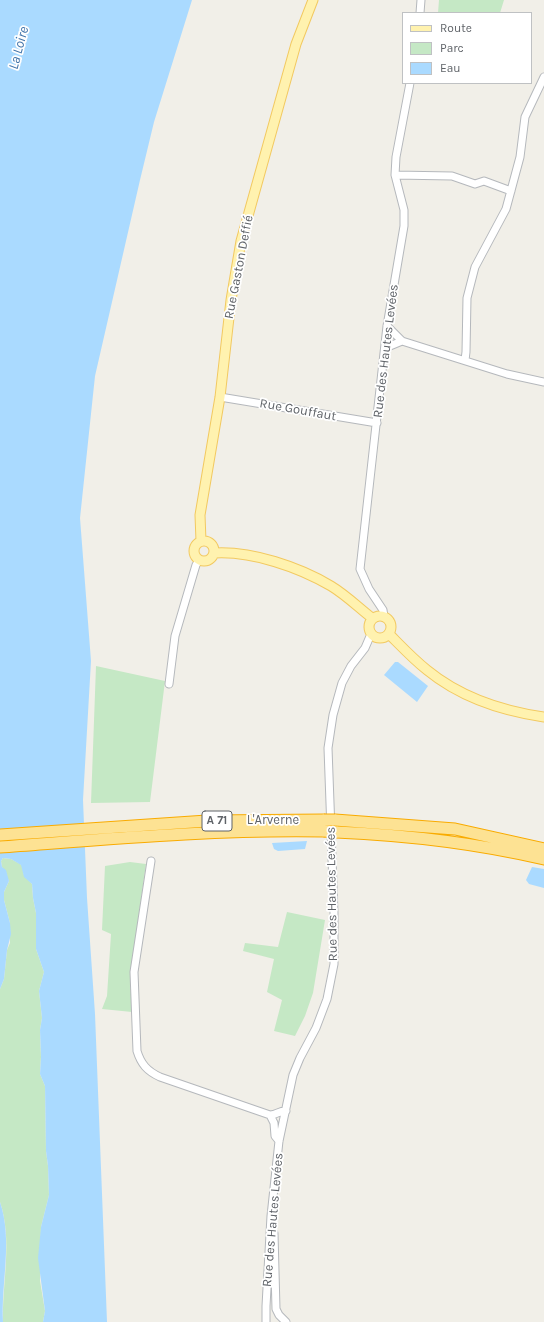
<!DOCTYPE html>
<meta charset="utf-8">
<style>
body{margin:0}
#map{position:relative;width:544px;height:1322px;overflow:hidden;background:#f1efe8;font-family:Karla,sans-serif}
canvas{display:block}
.legend{position:absolute;left:402px;top:12px;width:130px;height:72px;box-sizing:border-box;background:#fff;border:1px solid #bfc1c3;margin:0;padding:5px 7px;list-style:none;font-size:12px;color:#5f6368}
.legend li{display:flex;align-items:center;gap:8px;height:20px}
.legend b{width:20px;border:1px solid #bfc1c3}
</style>
<div id="map">
<canvas width="544" height="1322"></canvas>
<ul class="legend">
<li><b style="height:5px;background:#fff2af"></b>Route</li>
<li><b style="height:11px;background:#c5e8c5"></b>Parc</li>
<li><b style="height:11px;background:#aadaff"></b>Eau</li>
</ul>
</div>
<script>
const c = document.querySelector('canvas').getContext('2d');
c.lineJoin = 'round';
function fillPath(path, color) {
  c.fillStyle = color;
  c.fill(path, 'evenodd');
}
function strokePath(path, color, width, dash) {
  c.strokeStyle = color;
  c.lineWidth = width;
  c.lineCap = dash ? 'butt' : 'round';
  c.setLineDash(dash || []);
  c.stroke(path);
}
function write(font, color, halo, rows, align = 'center') {
  c.font = font + ' Karla,sans-serif';
  c.lineWidth = 3.5;
  c.setLineDash([]);
  c.textBaseline = 'middle';
  c.strokeStyle = halo;
  c.fillStyle = color;
  for (const [text, x, y, turn = 0] of rows) {
    c.save();
    c.translate(x, y);
    c.rotate((+turn || 0) * Math.PI / 180);
    c.textAlign = isNaN(turn) ? turn : align;
    if (halo) c.strokeText(text, 0, 0);
    c.fillText(text, 0, 0);
    c.restore();
  }
}
const green = new Path2D(`
 M 439,0 L 504,0 L 500,13 L 438,13 Z
 M 96,666 L 165,681 L 150,802 L 91,803 Z
 M 3,858 L 11,859 L 22,865 L 24,875 L 32,884 L 33,898 L 36,913 L 36,949 L 44,972 L 39,991 L 42,1018 L 40,1030 L 41,1057 L 40,1074 L 45,1086 L 46,1151 L 48,1166 L 49,1195 L 41,1227 L 40,1281 L 45,1311 L 43,1322 L 3,1322 C 2,1282 13,1241 0,1202 L 0,989 L 4,979 L 7,950 L 10,943 L 10,923 L 4,900 L 4,892 L 9,881 L 2,867 L 1,861 Z
 M 130,862 L 146,864 L 130,978 L 132,1012 L 102,1009 L 107,996 L 111,934 L 102,930 L 105,866 Z
 M 287,912 L 325,920 L 313,993 L 305,1016 L 295,1036 L 274,1031 L 282,1000 L 267,992 L 274,959 L 243,951 L 245,943 L 278,947 Z`);
const water = new Path2D(`
 M 0,0 L 192,0 L 154,122 L 140,180 L 95,376 L 80,518 L 91,661 L 83,800 L 87,898 L 95,1014 L 107,1322 L 43,1322 L 45,1311 L 38,1258 L 41,1227 L 49,1195 L 48,1166 L 46,1151 L 45,1086 L 40,1074 L 41,1057 L 40,1030 L 42,1018 L 39,991 L 44,972 L 36,949 L 36,913 L 33,898 L 32,884 L 24,877 L 21,865 L 11,859 L 3,858 L 1,861 L 2,867 L 6,870 L 9,881 L 4,892 L 4,900 L 10,923 L 11,934 L 7,950 L 4,979 L 0,989 Z
 M 395,662 L 398,662 L 428,686 L 417,702 L 384,675 Z
 M 307,841 L 305,849 L 278,851 L 274,849 L 272,843 Z
 M 532,867 L 544,869 L 544,888 L 529,884 L 526,880 Z
 M 0,1202 C 13,1241 1,1282 3,1322 L 0,1322 Z`);
const minor = new Path2D(`
 M 420,13 L 421,0
 M 395,175 L 452,176 L 475,184 L 484,181 L 511,191
 M 387,326 L 402,341 L 507,374 L 544,382
 M 385,348 L 402,341
 M 465,360 L 466,352 L 467,298 L 475,267 L 506,209 L 520,157 L 525,117 L 544,77
 M 220,397 L 377,423
 M 384,616 L 383,610 L 369,589 L 360,569 L 387,326 L 404,226 L 404,210 L 395,175 L 396,157 L 410,83
 M 169,684 L 175,636 L 196,565 L 199,560
 M 151,861 L 134,972 L 137,1051 C 141,1064 147,1071 160,1077 L 270,1115 L 274,1123 L 275,1136 L 279,1141
 M 270,1115 C 277,1115 280,1110 286,1111
 M 274,1233 L 276,1309 L 279,1315 L 286,1322
 M 266,1322 L 266,1306 L 271,1216 L 279,1141 L 293,1075 L 300,1058 L 316,1028 L 327,999 L 334,964 L 334,913 L 328,748 L 333,715 L 342,683 L 351,666 L 365,648 L 371,634`);
const major = new Path2D(`
 M194 551a10 10 0 1 1 20 0a10 10 0 1 1-20 0Z
 M 201,541 L 200,515 L 220,397 L 231,300 L 241,241 L 296,44 L 313,0
 M 215,553 C 252,551 299,567 331,586 C 346,595 359,608 372,618
 M369 627a11 11 0 1 1 22 0a11 11 0 1 1-22 0Z
 M 389,634 C 401,646 413,659 427,670 C 460,697 502,711 544,717`);
const highway = new Path2D(`
 M 335,820 L 455,829 L 544,849
 M 336,832 C 405,835 476,843 544,859
 M 0,835 L 207,821 L 324,820
 M 0,847 C 108,839 215,829 324,831`);
const highwayBridge = new Path2D(`
 M 324,820 L 335,820
 M 324,831 L 336,832`);
const shields = [
 [217,821,30]
];
const shieldNames = [
 ["A 71",217,821]
];
const streetNames = [
 ["Rue Gaston Deffié",239,267,-79],
 ["Rue des Hautes Levées",386,351,-83],
 ["Rue Gouffaut",298,410,10],
 ["L'Arverne",273,820],
 ["Rue des Hautes Levées",332,894,-91],
 ["Rue des Hautes Levées",273,1220,-85]
];
const waterNames = [
 ["La Loire",19,48,-75]
];
fillPath(green, '#c5e8c5');
fillPath(water, '#aadaff');
strokePath(minor, '#b5b8bc', 9);
strokePath(major, '#f2c960', 11);
strokePath(highway, '#f9ab00', 13);
strokePath(minor, '#fff', 7);
strokePath(major, '#fff2af', 9);
strokePath(highway, '#fde293', 11);
strokePath(highwayBridge, '#f9ab00', 13, []);
strokePath(highwayBridge, '#fde293', 11);
for (const [x, y, w] of shields) {
  const box = new Path2D();
  box.roundRect(x - w / 2, y - 10, w, 20, 3);
  c.fillStyle = '#fff';
  c.fill(box);
  strokePath(box, '#5f6368', 1);
}
write('bold 12px', '#5f6368', null, shieldNames);
write('13px', '#5f6368', '#fff', streetNames);
write('italic 14px', '#4174aa', '#fff', waterNames);
</script>
